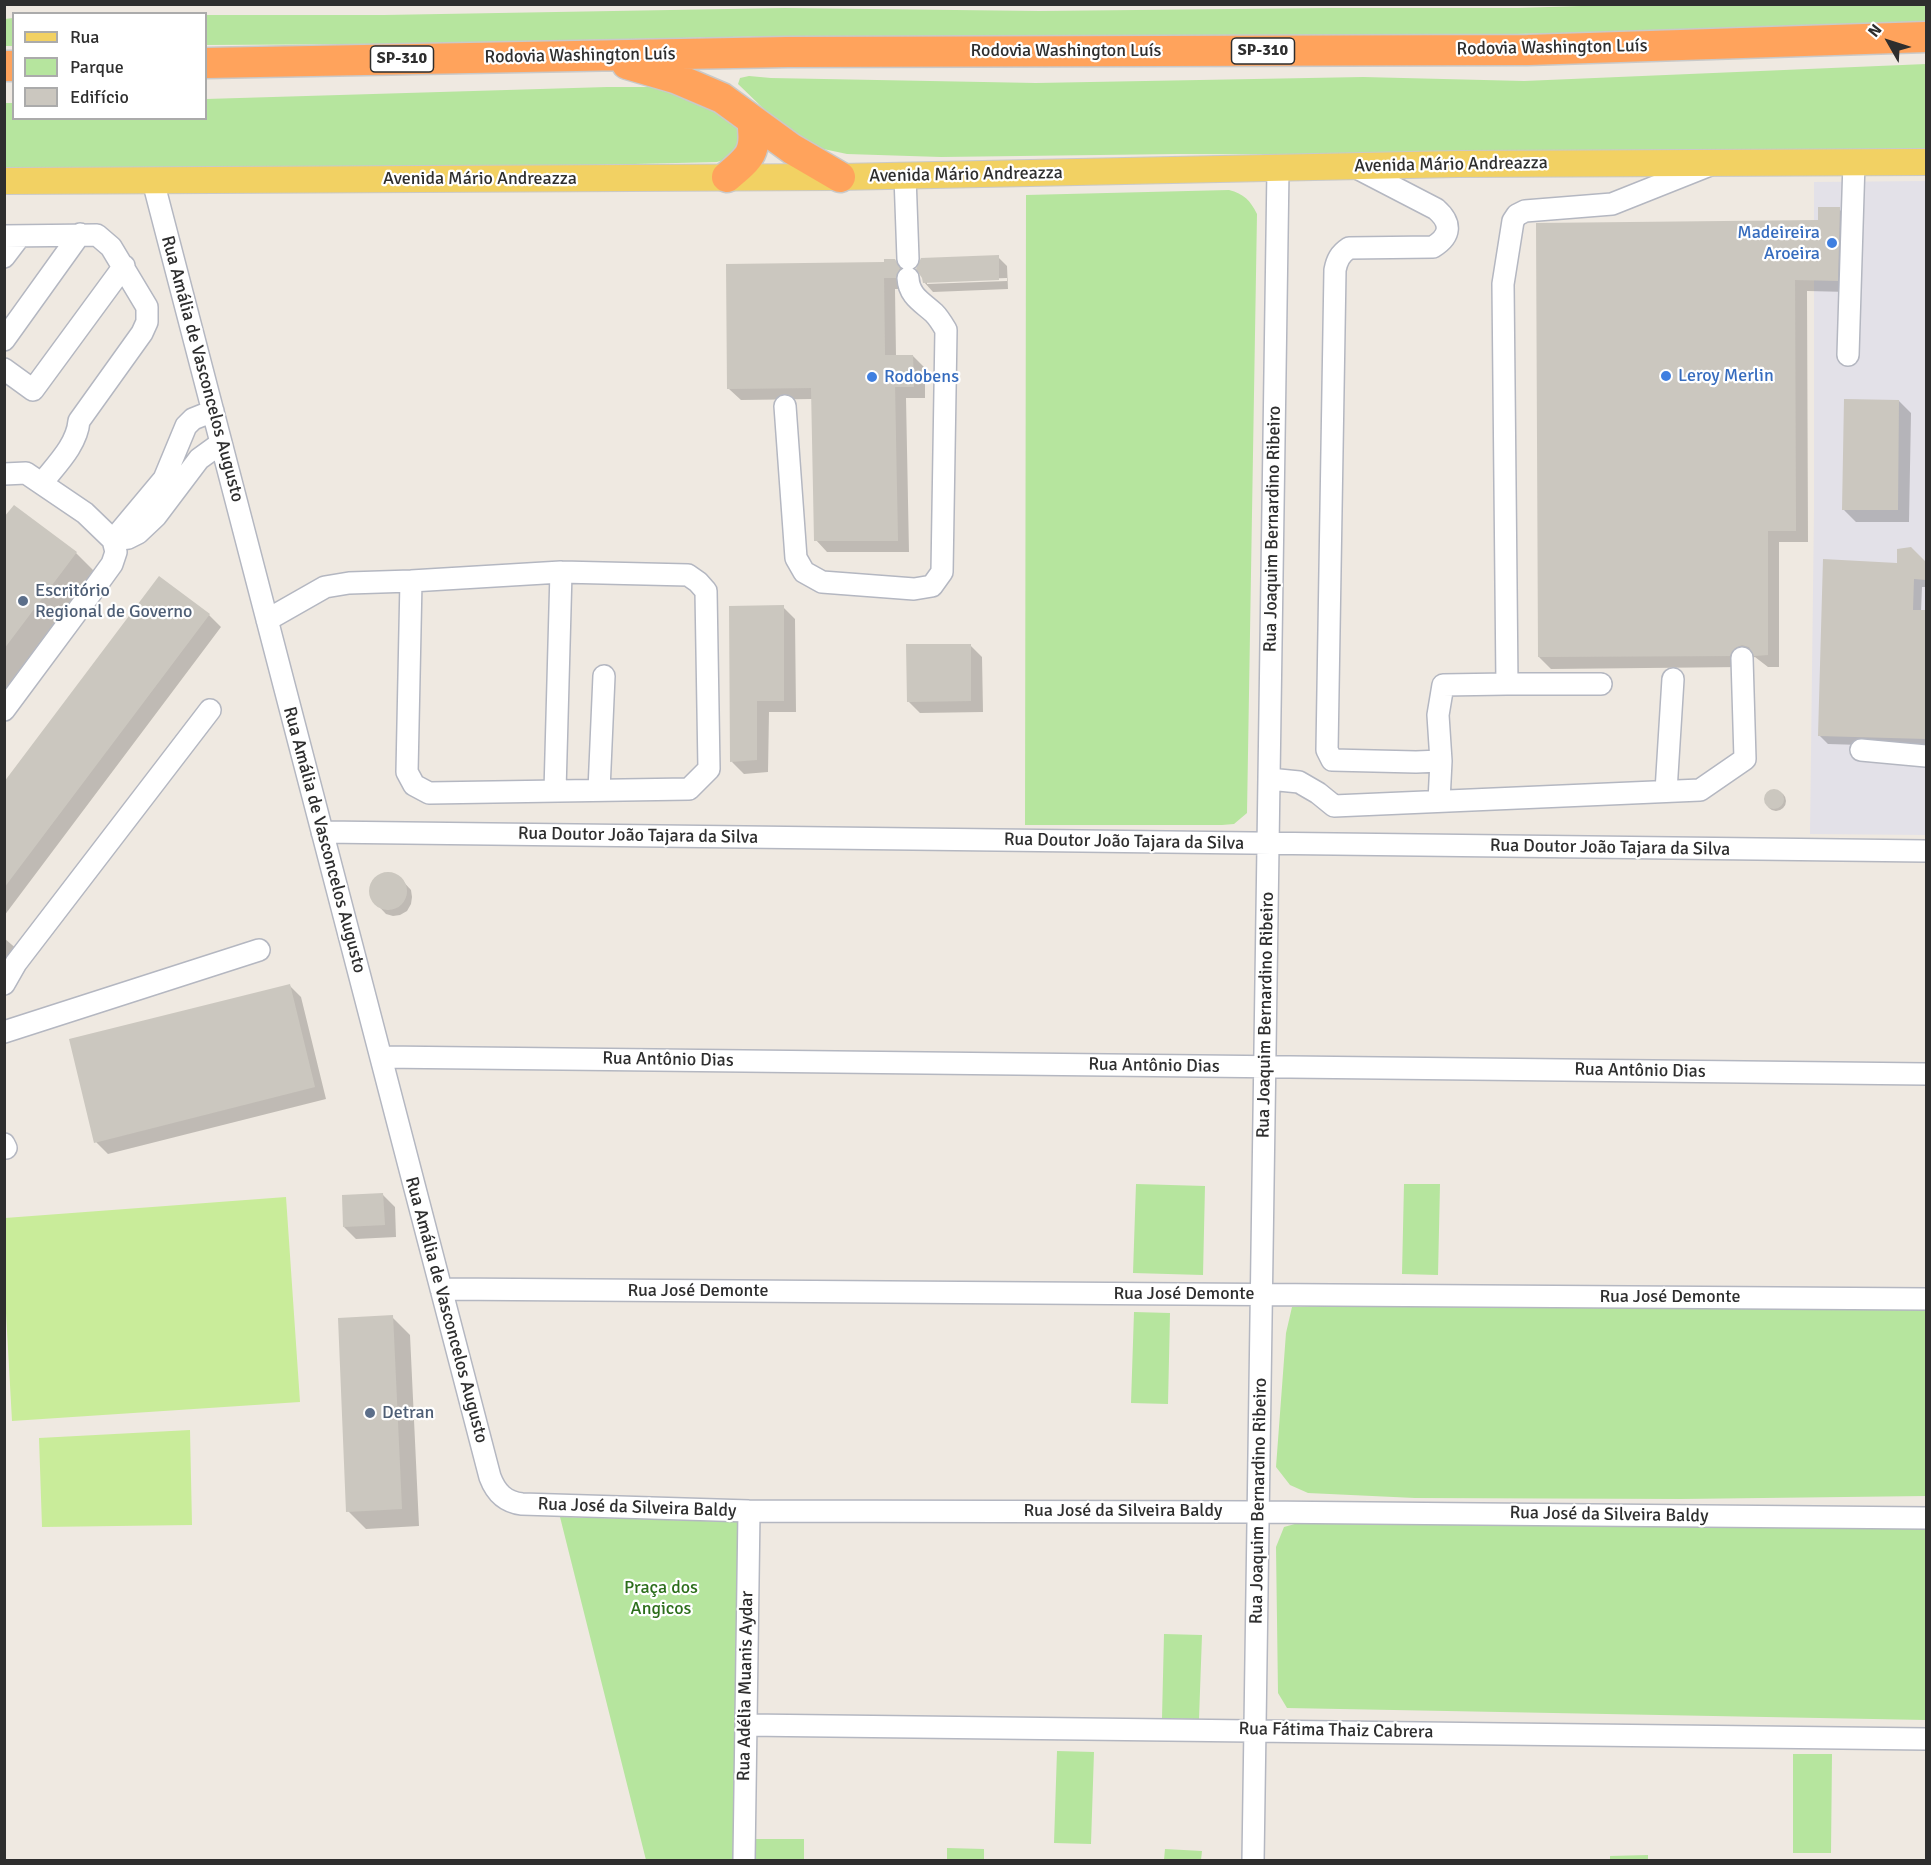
<!DOCTYPE html>
<meta charset="utf-8">
<style>
body{margin:0}
#map{position:relative;width:1931px;height:1865px;overflow:hidden;background:#efe9e1;font-family:Signika,sans-serif}
canvas{display:block}
.frame{position:absolute;inset:0;border:6px solid #2e2e2e;pointer-events:none}
.legend{position:absolute;left:12px;top:12px;width:195px;height:108px;box-sizing:border-box;background:#fff;border:2px solid #ababab;margin:0;padding:8px 10px;list-style:none;font-size:18px;color:#2e2e2e}
.legend li{display:flex;align-items:center;gap:12px;height:30px}
.legend b{width:30px;border:2px solid #ababab}
.north{position:absolute;left:1859px;top:12px;width:60px;height:60px;-webkit-text-stroke:4px #fff;paint-order:stroke;rotate:309deg;font-size:16px;font-weight:700;line-height:24px;text-align:center;color:#2e2e2e}
.north::after{content:'';display:block;margin:auto;width:21px;height:27px;background:#2e2e2e;clip-path:polygon(50% 0,100% 100%,50% 72%,0 100%)}
</style>
<div id="map">
<canvas width="1931" height="1865"></canvas>
<div class="frame"></div>
<ul class="legend">
<li><b style="height:8px;background:#f2d163"></b>Rua</li>
<li><b style="height:16px;background:#b6e59e"></b>Parque</li>
<li><b style="height:16px;background:#cbc7bf"></b>Edifício</li>
</ul>
<div class="north">N</div>
</div>
<script>
const c = document.querySelector('canvas').getContext('2d');
c.lineJoin = 'round';
function fillPath(path, color) {
  c.fillStyle = color;
  c.fill(path, 'evenodd');
}
function strokePath(path, color, width, dash) {
  c.strokeStyle = color;
  c.lineWidth = width;
  c.lineCap = dash ? 'butt' : 'round';
  c.setLineDash(dash || []);
  c.stroke(path);
}
function write(font, color, halo, rows, align = 'center') {
  c.font = font + ' Signika,sans-serif';
  c.lineWidth = 4.5;
  c.setLineDash([]);
  c.textBaseline = 'middle';
  c.strokeStyle = halo;
  c.fillStyle = color;
  for (const [text, x, y, turn = 0] of rows) {
    c.save();
    c.translate(x, y);
    c.rotate((+turn || 0) * Math.PI / 180);
    c.textAlign = isNaN(turn) ? turn : align;
    if (halo) c.strokeText(text, 0, 0);
    c.fillText(text, 0, 0);
    c.restore();
  }
}
const industrial = new Path2D(`
 M 1926,181 L 1926,835 L 1810,834 L 1814,510 L 1814,182 Z`);
const green = new Path2D(`
 M 1644,4 L 1926,5 L 1926,25 L 1518,34 L 1043,38 L 781,36 L 383,44 L 206,45 L 206,15 L 384,15 L 785,8 L 1040,11 L 1329,8 L 1518,8 Z
 M 13,18 L 13,46 L 5,46 L 5,19 Z
 M 1926,64 L 1926,149 L 1874,151 L 1465,155 L 1178,154 L 941,157 L 847,154 L 814,147 L 766,111 L 738,84 L 740,78 L 749,76 L 771,78 L 1036,83 L 1363,77 L 1524,81 Z
 M 607,87 L 659,87 L 737,119 L 742,140 L 732,157 L 717,162 L 432,169 L 5,169 L 4,103 L 13,103 L 14,118 L 206,118 L 206,99 Z
 M 1229,190 C 1244,194 1250,200 1257,214 L 1247,813 L 1234,824 L 1222,825 L 1025,825 L 1026,195 Z
 M 1136,1184 L 1205,1186 L 1203,1275 L 1133,1273 Z
 M 1404,1184 L 1440,1184 L 1438,1275 L 1402,1274 Z
 M 1457,1302 L 1926,1307 L 1926,1496 L 1681,1499 L 1415,1498 L 1308,1493 L 1290,1485 L 1276,1467 L 1286,1333 L 1292,1307 Z
 M 1134,1312 L 1170,1313 L 1168,1404 L 1131,1403 Z
 M 560,1517 L 739,1522 L 735,1860 L 646,1860 Z
 M 1309,1520 L 1654,1526 L 1926,1525 L 1926,1720 L 1287,1708 L 1278,1693 L 1276,1547 L 1284,1527 Z
 M 1164,1634 L 1202,1635 L 1199,1719 L 1162,1718 Z
 M 1057,1751 L 1094,1752 L 1091,1844 L 1054,1843 Z
 M 1793,1754 L 1832,1754 L 1831,1853 L 1793,1853 Z
 M 756,1839 L 804,1839 L 804,1860 L 756,1860 Z
 M 947,1848 L 984,1849 L 984,1860 L 947,1860 Z
 M 1165,1849 L 1202,1851 L 1201,1860 L 1164,1860 Z
 M 1648,1855 L 1648,1860 L 1610,1860 L 1610,1856 Z`);
const pitch = new Path2D(`
 M 286,1197 L 300,1402 L 12,1421 L 5,1295 L 5,1218 Z
 M 190,1430 L 192,1525 L 42,1527 L 39,1438 Z`);
const shadow = new Path2D(`
 M 1839,209 L 1851,221 L 1849,292 L 1807,291 L 1808,542 L 1779,542 L 1779,667 L 1768,667 L 1755,657 L 1747,659 L 1742,667 L 1551,669 L 1539,657 L 1819,221 Z
 M 998,257 L 1007,266 L 1008,289 L 933,292 L 924,282 ZM 1007,278 L 1007,281 L 927,284 L 927,281 Z
 M 895,261 L 907,273 L 907,289 L 895,289 L 896,356 L 913,356 L 925,368 L 925,398 L 906,398 L 909,552 L 827,552 L 816,540 L 813,399 L 741,400 L 729,389 L 886,263 Z
 M 1899,401 L 1911,413 L 1909,522 L 1856,522 L 1844,510 Z
 M 4,519 L 76,553 L 94,571 L 4,691 Z
 M 1911,549 L 1926,564 L 1926,587 L 1922,587 L 1921,612 L 1926,612 L 1926,747 L 1828,744 L 1819,735 L 1899,564 Z
 M 160,578 L 209,615 L 221,627 L 4,916 L 4,784 Z
 M 783,607 L 795,619 L 796,712 L 769,712 L 768,772 L 744,774 L 732,762 Z
 M 970,645 L 982,657 L 983,712 L 920,713 L 908,701 Z
 M1766 801a10 10 0 1 1 20 0a10 10 0 1 1-20 0Z
 M 386,873 L 400,878 L 411,890 L 412,897 L 411,904 L 407,911 L 400,915 L 393,916 L 386,914 L 371,898 L 371,885 L 380,875 Z
 M 4,938 L 26,957 L 4,991 Z
 M 289,985 L 301,997 L 326,1099 L 108,1154 L 96,1142 Z
 M 383,1195 L 395,1207 L 396,1237 L 356,1239 L 344,1227 Z
 M 392,1317 L 410,1335 L 419,1526 L 366,1529 L 348,1511 Z`);
const building = new Path2D(`
 M 1818,207 L 1840,207 L 1838,281 L 1795,280 L 1796,531 L 1768,531 L 1768,655 L 1754,656 L 1749,647 L 1742,645 L 1735,648 L 1730,656 L 1538,657 L 1536,223 L 1818,220 Z
 M 999,255 L 999,280 L 923,283 L 922,278 L 916,269 L 921,258 Z
 M 884,259 L 895,259 L 900,268 L 896,278 L 884,278 L 885,355 L 913,355 L 914,387 L 895,387 L 898,541 L 814,541 L 811,388 L 727,389 L 726,264 L 884,262 Z
 M 1844,399 L 1899,400 L 1898,510 L 1842,510 Z
 M 14,505 L 77,552 L 4,649 L 4,517 Z
 M 1911,547 L 1926,562 L 1926,580 L 1914,579 L 1913,610 L 1926,610 L 1926,739 L 1818,736 L 1823,559 L 1897,563 L 1897,549 Z
 M 159,576 L 210,614 L 4,888 L 4,782 Z
 M 784,605 L 784,701 L 757,701 L 757,760 L 730,762 L 729,606 Z
 M 906,644 L 971,644 L 971,701 L 907,702 Z
 M1764 799a10 10 0 1 1 20 0a10 10 0 1 1-20 0Z
 M369 891a19 19 0 1 1 38 0a19 19 0 1 1-38 0Z
 M 290,984 L 315,1087 L 94,1143 L 69,1039 Z
 M 383,1193 L 385,1225 L 343,1227 L 342,1195 Z
 M 393,1315 L 402,1509 L 346,1512 L 338,1318 Z`);
const minor = new Path2D(`
 M 1355,167 L 1436,209 C 1452,223 1451,236 1433,247 L 1349,248 C 1340,254 1337,260 1335,270 L 1327,750 L 1332,760 L 1416,762 L 1441,761 L 1438,715 L 1443,685 L 1507,684 L 1503,284 L 1513,221 L 1517,215 L 1525,211 L 1612,204 L 1710,165
 M 905,176 L 908,259
 M 153,181 L 490,1477 C 496,1493 505,1502 522,1504 L 749,1511 L 1258,1512 L 1926,1518
 M 4,236 L 97,235 L 111,247 L 147,307 L 147,322 L 142,333 L 79,421 C 77,445 56,465 42,483
 M 4,257 L 20,236
 M 4,340 L 80,234
 M 1848,355 L 1854,162
 M 4,369 L 33,390 L 124,266
 M 785,406 L 796,558 L 804,572 L 822,582 L 914,589 L 932,586 L 942,572 L 946,330 C 943,325 939,318 934,313 C 922,302 909,296 908,278
 M 4,474 L 26,473 L 85,513 L 113,540 L 116,552 L 112,564 L 99,582 L 4,710
 M 113,540 L 164,479 L 186,426 L 193,419 L 213,411
 M 113,540 L 128,538 L 138,533 L 156,516 L 199,459 L 221,443
 M 267,620 L 325,587 L 349,583 L 411,581 L 561,572 L 688,575 L 698,582 L 706,591 L 709,769 L 689,789 L 429,793 L 414,785 L 407,772 L 411,581
 M 1507,684 L 1601,684
 M 1861,750 L 1926,756
 M 1269,779 L 1299,782 L 1318,793 L 1334,806 L 1700,790 L 1745,759 L 1742,658
 M 599,790 L 604,676
 M 555,791 L 561,572
 M 1666,791 L 1673,679
 M 1439,801 L 1441,761
 M 322,832 L 1926,851
 M 4,984 L 16,963 L 210,710
 M 4,1032 L 259,950
 M 381,1057 L 1926,1074
 M 4,1144 L 6,1148
 M 441,1289 L 1926,1299
 M 746,1725 L 1926,1739
 M 744,1860 L 749,1511
 M 1253,1860 L 1278,169`);
const major = new Path2D(`
 M 4,181 L 840,177 L 1457,164 L 1926,162`);
const highway = new Path2D(`
 M 206,63 L 787,52 L 1528,50 L 1926,37
 M 627,64 L 675,78 L 722,98 L 792,149 L 840,177
 M 4,66 L 14,66
 M 727,177 C 751,157 757,152 752,120`);
const markers = [
 [1832,243,6,"#3f7fe0"],
 [1666,376,6,"#3f7fe0"],
 [872,377,6,"#3f7fe0"],
 [23,601,6,"#5c6f8a"],
 [370,1413,6,"#5c6f8a"]
];
const shields = [
 [1263,51,63],
 [402,59,63]
];
const shieldNames = [
 ["SP-310",1263,51],
 ["SP-310",402,59]
];
const streetNames = [
 ["Rodovia Washington Luís",1552,48,-1],
 ["Rodovia Washington Luís",1066,51],
 ["Rodovia Washington Luís",580,56,-1],
 ["Avenida Mário Andreazza",1451,165,-1],
 ["Avenida Mário Andreazza",966,175,-1],
 ["Avenida Mário Andreazza",480,179],
 ["Rua Amália de Vasconcelos Augusto",202,369,75],
 ["Rua Joaquim Bernardino Ribeiro",1273,529,-89],
 ["Rua Doutor João Tajara da Silva",638,836,1],
 ["Rua Amália de Vasconcelos Augusto",324,840,75],
 ["Rua Doutor João Tajara da Silva",1124,842,1],
 ["Rua Doutor João Tajara da Silva",1610,848,1],
 ["Rua Joaquim Bernardino Ribeiro",1266,1015,-89],
 ["Rua Antônio Dias",668,1060,1],
 ["Rua Antônio Dias",1154,1066,1],
 ["Rua Antônio Dias",1640,1071,1],
 ["Rua José Demonte",698,1291],
 ["Rua José Demonte",1184,1294],
 ["Rua José Demonte",1670,1297],
 ["Rua Amália de Vasconcelos Augusto",446,1310,75],
 ["Rua Joaquim Bernardino Ribeiro",1259,1501,-89],
 ["Rua José da Silveira Baldy",637,1508,2],
 ["Rua José da Silveira Baldy",1123,1511],
 ["Rua José da Silveira Baldy",1609,1515,1],
 ["Rua Adélia Muanis Aydar",746,1686,-89],
 ["Rua Fátima Thaiz Cabrera",1336,1731,1]
];
const shopNames = [
 ["Madeireira",1820,233,"right"],
 ["Aroeira",1820,254,"right"],
 ["Leroy Merlin",1678,376],
 ["Rodobens",884,377]
];
const serviceNames = [
 ["Escritório",35,591],
 ["Regional de Governo",35,612],
 ["Detran",382,1413]
];
const parkNames = [
 ["Praça dos",661,1588],
 ["Angicos",661,1609]
];
fillPath(industrial, '#e3e1e8');
fillPath(green, '#b6e59e');
fillPath(pitch, '#c9ec9a');
fillPath(shadow, '#0003');
fillPath(building, '#cbc7bf');
strokePath(minor, '#b4b7c1', 24);
strokePath(major, '#c9c9c9', 28);
strokePath(highway, '#c9c9c9', 33);
strokePath(minor, '#fff', 21);
strokePath(major, '#f2d163', 26);
strokePath(highway, '#ffa35c', 30);
for (const [x, y, r, color] of markers) {
  const dot = new Path2D();
  dot.arc(x, y, r, 0, 2 * Math.PI);
  c.fillStyle = color;
  c.fill(dot);
  strokePath(dot, '#fff', 2);
}
for (const [x, y, w] of shields) {
  const box = new Path2D();
  box.roundRect(x - w / 2, y - 13, w, 26, 4.5);
  c.fillStyle = '#fff';
  c.fill(box);
  strokePath(box, '#2e2e2e', 1.5);
}
write('bold 16px', '#2e2e2e', null, shieldNames);
write('18px', '#2e2e2e', '#fff', streetNames);
write('18px', '#366cbe', '#fff', shopNames, 'left');
write('18px', '#4e5e75', '#fff', serviceNames, 'left');
write('18px', '#2c6e1b', '#fff', parkNames);
</script>
